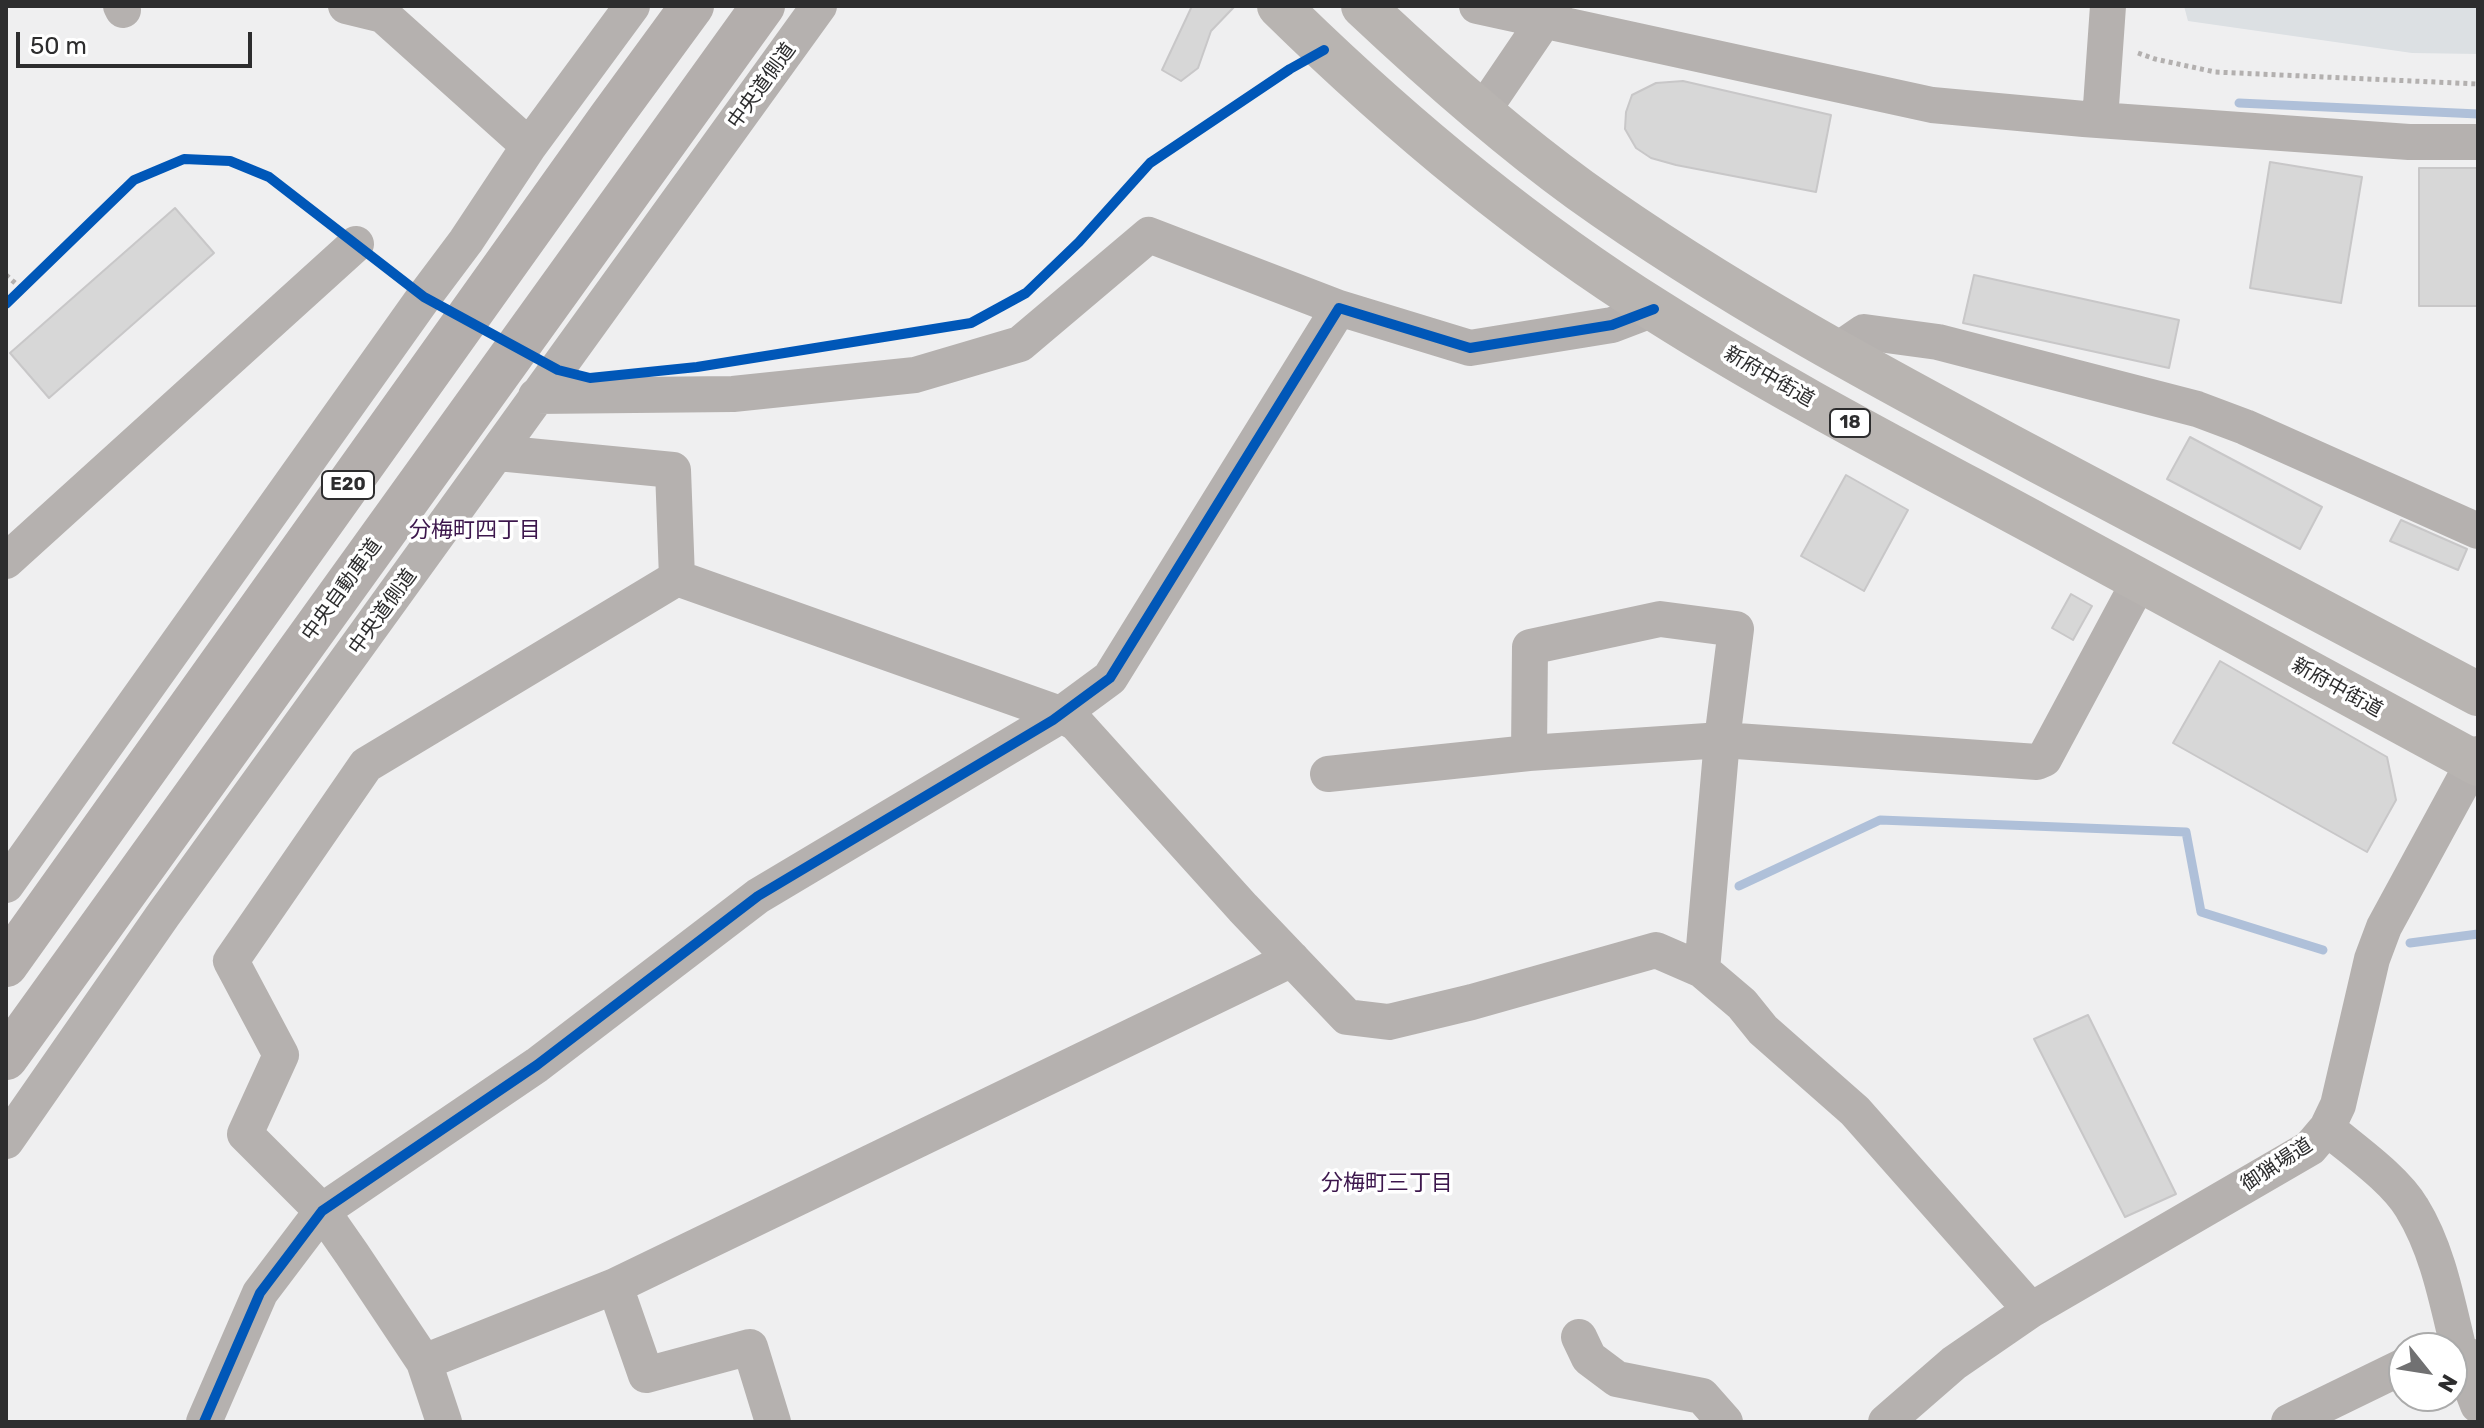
<!DOCTYPE html>
<meta charset="utf-8">
<style>
body{margin:0}
#map{position:relative;width:2484px;height:1428px;overflow:hidden;background:#efeff0;font-family:Rubik,sans-serif}
canvas{display:block}
.frame{position:absolute;inset:0;border:8px solid #2d2d2e;pointer-events:none}
.north{position:absolute;left:2388px;top:1332px;width:80px;height:80px;box-sizing:border-box;background:#fff;border:2px solid #ababab;border-radius:50%;rotate:120deg;font-size:22px;font-weight:700;line-height:32px;text-align:center;color:#2d2d2e}
.north::after{content:'';display:block;margin:auto;width:28px;height:36px;background:#717172;clip-path:polygon(50% 0,100% 100%,50% 72%,0 100%)}
.scale{position:absolute;left:16px;top:32px;width:236px;height:36px;box-sizing:border-box;border:4px solid #2d2d2e;border-top:0;padding-left:10px;font-size:24px;line-height:28px;white-space:nowrap;color:#2d2d2e;-webkit-text-stroke:6px #fff;paint-order:stroke}
</style>
<div id="map">
<canvas width="2484" height="1428"></canvas>
<div class="frame"></div>
<div class="north">N</div>
<div class="scale">50 m</div>
</div>
<script>
const c = document.querySelector('canvas').getContext('2d');
c.lineJoin = 'round';
function fillPath(path, color) {
  c.fillStyle = color;
  c.fill(path, 'evenodd');
}
function strokePath(path, color, width, dash) {
  c.strokeStyle = color;
  c.lineWidth = width;
  c.lineCap = dash ? 'butt' : 'round';
  c.setLineDash(dash || []);
  c.stroke(path);
}
function write(font, color, halo, rows, align = 'center') {
  c.font = font + ' Rubik,"Noto Sans JP",sans-serif';
  c.lineWidth = 7;
  c.setLineDash([]);
  c.textBaseline = 'middle';
  c.strokeStyle = halo;
  c.fillStyle = color;
  for (const [text, x, y, turn = 0] of rows) {
    c.save();
    c.translate(x, y);
    c.rotate((+turn || 0) * Math.PI / 180);
    c.textAlign = isNaN(turn) ? turn : align;
    if (halo) c.strokeText(text, 0, 0);
    c.fillText(text, 0, 0);
    c.restore();
  }
}
const built = new Path2D(`
 M 2184,6 L 2478,6 L 2478,54 L 2412,53 L 2188,21 Z`);
const stream = new Path2D(`
 M 2239,103 L 2478,114
 M 1739,886 L 1880,820 L 2186,832 L 2201,912 L 2323,950
 M 2410,943 L 2478,934`);
const building = new Path2D(`
 M 1192,6 L 1235,6 L 1211,31 L 1198,68 L 1181,81 L 1162,70 Z
 M 1683,81 L 1831,115 L 1816,192 L 1676,165 L 1651,158 L 1636,148 L 1625,129 L 1626,112 L 1632,95 L 1656,83 Z
 M 2270,162 L 2362,177 L 2341,303 L 2250,288 Z
 M 2419,168 L 2478,168 L 2478,306 L 2419,306 Z
 M 175,208 L 214,253 L 49,398 L 10,353 Z
 M 1974,275 L 2179,320 L 2169,368 L 1963,323 Z
 M 2190,437 L 2322,507 L 2300,549 L 2167,479 Z
 M 1846,475 L 1908,510 L 1864,591 L 1801,556 Z
 M 2401,520 L 2467,549 L 2458,570 L 2390,541 Z
 M 2071,594 L 2092,606 L 2073,640 L 2052,628 Z
 M 2220,661 L 2387,757 L 2396,800 L 2367,852 L 2173,743 Z
 M 2088,1015 L 2176,1194 L 2125,1217 L 2034,1039 Z`);
const path = new Path2D(`
 M 2138,53 L 2155,59 L 2215,72 L 2478,84
 M 6,275 L 22,289`);
const minor = new Path2D(`
 M 121,6 L 123,10
 M 346,6 L 383,15 L 529,146
 M 1477,6 L 1932,105 L 2084,119 L 2409,142 L 2478,142
 M 1482,112 L 1554,6
 M 2100,120 L 2108,6
 M 1835,352 L 1864,332 L 1938,342 L 2197,409 L 2245,427 L 2478,531
 M 536,396 L 733,394 L 915,375 L 1020,344 L 1149,235 L 1339,308
 M 6,561 L 356,244
 M 677,578 L 1060,714 L 1076,723 L 1243,908 L 1347,1017 L 1389,1022 L 1472,1002 L 1656,950 L 1702,970 L 1742,1004 L 1763,1030 L 1855,1111 L 2031,1310
 M 1529,753 L 1530,647 L 1660,619 L 1736,629 L 1722,740 L 1702,970
 M 1328,774 L 1529,753 L 1722,740 L 2037,762 L 2044,759 L 2140,580
 M 6,885 L 424,297 L 466,241 L 529,146 L 632,6
 M 2327,1128 C 2353,1150 2395,1179 2412,1208 C 2441,1255 2449,1314 2463,1366 L 2478,1357
 M 6,1141 L 163,915 L 819,6
 M 615,1286 L 646,1375 L 750,1347 L 773,1422
 M 1579,1337 L 1589,1358 L 1617,1379 L 1702,1396 L 1725,1422
 M 424,1362 L 615,1286 L 1292,959
 M 2463,1366 L 2478,1405
 M 204,1422 L 260,1293 L 322,1211 L 537,1065 L 758,896 L 1053,720 L 1110,678 L 1339,308 L 1470,348 L 1612,325 L 1654,309
 M 444,1422 L 424,1362 L 352,1254 L 322,1211 L 245,1134 L 281,1055 L 231,961 L 366,765 L 677,578 L 673,470 L 498,453
 M 1886,1422 L 1954,1363 L 2031,1310 L 2310,1148 L 2327,1128 L 2338,1105 L 2372,959 L 2384,927 L 2478,754
 M 2289,1422 L 2404,1366`);
const major = new Path2D(`
 M 1279,6 C 1394,119 1520,225 1657,311 C 1780,389 1910,456 2038,525 C 2185,604 2331,685 2478,764
 M 1363,6 C 1431,70 1503,134 1580,190 C 1725,294 1882,378 2040,462 C 2186,539 2332,617 2478,694`);
const highway = new Path2D(`
 M 6,965 L 610,118 L 692,6
 M 6,1058 L 763,6`);
const cycleway = new Path2D(`
 M 6,304 L 134,180 L 184,159 L 230,161 L 269,177 L 424,297 L 558,370 L 590,378 L 697,367 L 971,323 L 1026,293 L 1079,242 L 1150,163 L 1290,69 L 1324,50
 M 204,1422 L 260,1293 L 322,1211 L 537,1065 L 758,896 L 1053,720 L 1110,678 L 1339,308 L 1470,348 L 1612,325 L 1654,309`);
const shields = [
 [1850,423,40],
 [348,485,52]
];
const shieldNames = [
 ["18",1850,423],
 ["E20",348,485]
];
const streetNames = [
 ["中央道側道",762,86,-54],
 ["新府中街道",1769,377,30],
 ["中央自動車道",342,590,-54],
 ["中央道側道",383,612,-54],
 ["新府中街道",2337,688,29],
 ["御猟場道",2277,1165,-33]
];
const neighbourhoodNames = [
 ["分梅町四丁目",475,531],
 ["分梅町三丁目",1387,1184]
];
fillPath(built, '#dce0e3');
strokePath(stream, '#afc0d9', 9);
fillPath(building, '#d7d7d7');
strokePath(building, '#c8c7c8', 2);
strokePath(path, '#b3b0af', 5, [4, 4]);
strokePath(minor, '#b5b1af', 36);
strokePath(major, '#b8b4b1', 44);
strokePath(highway, '#b3aeac', 44);
strokePath(cycleway, '#0057b8', 10);
for (const [x, y, w] of shields) {
  const box = new Path2D();
  box.roundRect(x - w / 2, y - 14, w, 28, 6);
  c.fillStyle = '#fff';
  c.fill(box);
  strokePath(box, '#2d2d2e', 2);
}
write('bold 18px', '#2d2d2e', null, shieldNames);
write('20px', '#2d2d2e', '#fff', streetNames);
write('22px', '#3c164c', '#fff', neighbourhoodNames);
</script>
